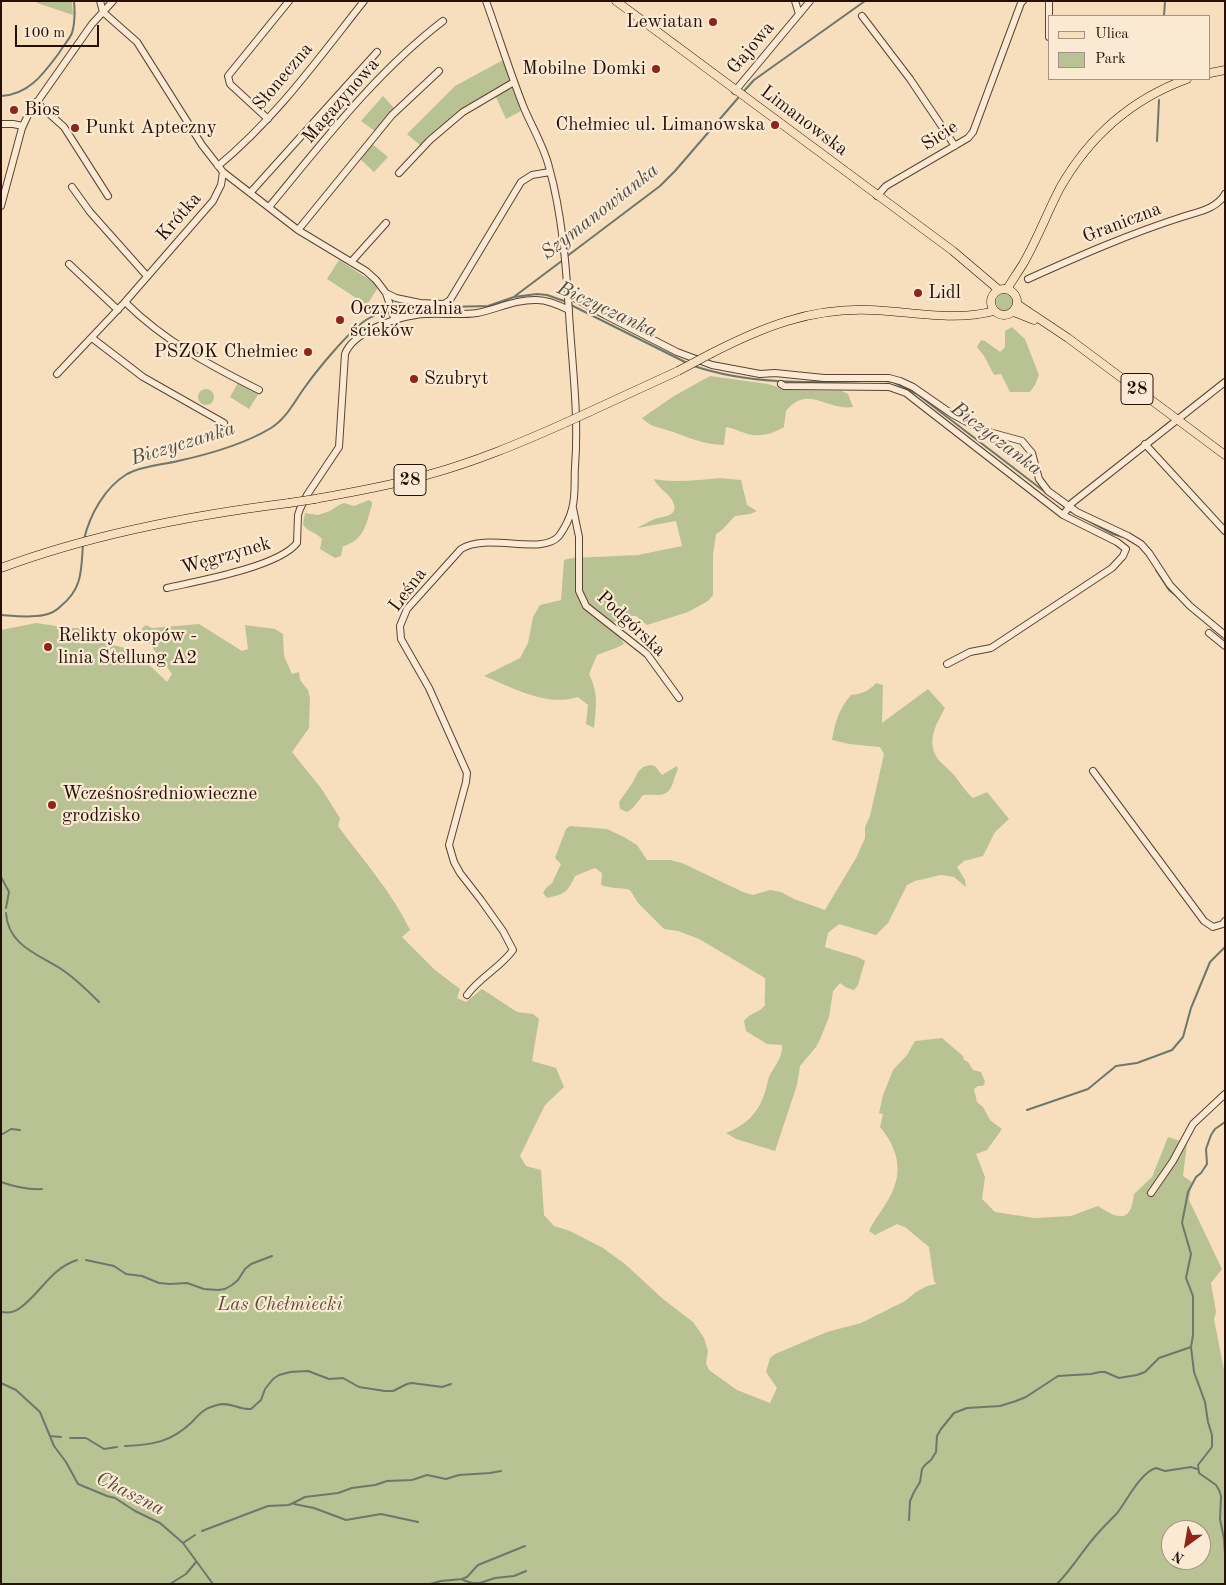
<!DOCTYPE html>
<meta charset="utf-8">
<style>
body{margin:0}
#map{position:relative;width:1226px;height:1585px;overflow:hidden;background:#f7dfbd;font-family:"Old Standard TT",serif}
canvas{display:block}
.frame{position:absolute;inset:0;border:2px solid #280f06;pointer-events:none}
.legend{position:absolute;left:1048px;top:15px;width:162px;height:65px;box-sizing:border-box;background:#faead4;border:1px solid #a69282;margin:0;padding:6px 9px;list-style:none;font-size:15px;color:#280f06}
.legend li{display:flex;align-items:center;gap:10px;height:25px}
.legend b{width:25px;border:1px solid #a69282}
.north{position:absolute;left:1161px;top:1520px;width:50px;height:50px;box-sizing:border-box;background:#faead4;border:1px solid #a69282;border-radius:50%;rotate:212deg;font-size:14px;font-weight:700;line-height:20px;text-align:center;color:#280f06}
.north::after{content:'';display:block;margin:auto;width:18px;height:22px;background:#8f2418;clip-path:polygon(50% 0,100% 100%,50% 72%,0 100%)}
.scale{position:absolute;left:15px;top:25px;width:84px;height:22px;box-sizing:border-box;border:2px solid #280f06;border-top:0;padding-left:6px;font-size:15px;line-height:18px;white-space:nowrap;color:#280f06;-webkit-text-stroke:4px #faead4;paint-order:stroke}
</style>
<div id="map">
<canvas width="1226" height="1585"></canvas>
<div class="frame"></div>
<ul class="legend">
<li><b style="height:6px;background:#f7dfbd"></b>Ulica</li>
<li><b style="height:14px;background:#b9c293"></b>Park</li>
</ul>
<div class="north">N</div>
<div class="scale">100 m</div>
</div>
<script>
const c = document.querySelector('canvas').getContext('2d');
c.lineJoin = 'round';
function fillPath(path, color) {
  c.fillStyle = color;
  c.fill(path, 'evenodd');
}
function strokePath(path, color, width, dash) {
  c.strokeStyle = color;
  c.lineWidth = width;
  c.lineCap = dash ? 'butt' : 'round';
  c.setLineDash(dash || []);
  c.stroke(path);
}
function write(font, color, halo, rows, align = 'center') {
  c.font = font + ' "Old Standard TT",serif';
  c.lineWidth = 4.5;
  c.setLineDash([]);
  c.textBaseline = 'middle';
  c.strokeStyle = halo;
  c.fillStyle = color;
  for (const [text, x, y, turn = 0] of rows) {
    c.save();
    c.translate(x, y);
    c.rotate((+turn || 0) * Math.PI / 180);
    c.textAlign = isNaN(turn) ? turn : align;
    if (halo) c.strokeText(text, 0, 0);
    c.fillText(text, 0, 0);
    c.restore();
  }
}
const green = new Path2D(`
 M 36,1 L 72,1 L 73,15 L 37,3 Z
 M 503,60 L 511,82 L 478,102 L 421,146 L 407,134 L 455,86 Z
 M 512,88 L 521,111 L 506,119 L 495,95 Z
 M 383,96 L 396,110 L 376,132 L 361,121 Z
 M 371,143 L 388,157 L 374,172 L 359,158 Z
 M 339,260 L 376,284 L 377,289 L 367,305 L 327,279 Z
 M996 302a9 9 0 1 1 18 0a9 9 0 1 1-18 0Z
 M 1012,327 L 1025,339 L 1039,375 L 1035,385 L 1030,392 L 1010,392 L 1001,374 L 994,375 L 984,356 L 977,347 L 981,340 L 985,341 L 1000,352 L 1005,347 L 1005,331 Z
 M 710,376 L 768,384 L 788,390 L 842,391 L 848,394 L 853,407 C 825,411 808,384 786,411 L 784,427 C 771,435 757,438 742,432 C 736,430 733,428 726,427 L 724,445 C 703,445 686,436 667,430 C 655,426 651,427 642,418 L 674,396 Z
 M 238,383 L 259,393 L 249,409 L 230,397 Z
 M198 397a8 8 0 1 1 16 0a8 8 0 1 1-16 0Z
 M 720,478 L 741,480 L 747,505 L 757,511 L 750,514 L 735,516 L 722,530 L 716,534 L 713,555 L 713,595 L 708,601 L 688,612 L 647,625 L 636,616 L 627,616 L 612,623 L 624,644 L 616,648 L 597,655 L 589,674 C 599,694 596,707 594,728 L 586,724 L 588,705 L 578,697 C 547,707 513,688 484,676 L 520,658 L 528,643 L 533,617 L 540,605 L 561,600 L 564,560 L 572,558 L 638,555 L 682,546 L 676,521 L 637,528 C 643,525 649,521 655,519 C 664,516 681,516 672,500 C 667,492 658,488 654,479 C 675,483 699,480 720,478 Z
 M 369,500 L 372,502 L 372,505 C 366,524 364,541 343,546 L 341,556 L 335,558 L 320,549 L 322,539 C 316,532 307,532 303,524 L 305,513 L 318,515 L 330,511 L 339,505 L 344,503 L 354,506 Z
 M 36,623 L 70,628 L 89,628 L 93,638 L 104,643 L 134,650 L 167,682 L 172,674 L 143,635 L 142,628 L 146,625 L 152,628 L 199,624 L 242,651 L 248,649 L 245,625 L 275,629 L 283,634 L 284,656 L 292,674 L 299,672 L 300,680 L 308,690 L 310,698 L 309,728 L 292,752 L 321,788 L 340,818 L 338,826 C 363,860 392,892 410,930 L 402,937 L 435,970 L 460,989 L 457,998 L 466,1002 L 482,989 L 517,1012 L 533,1014 L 539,1019 L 532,1061 L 556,1068 L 564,1087 L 545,1105 L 520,1156 L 526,1166 L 541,1170 L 544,1215 L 554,1226 L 570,1231 L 603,1248 L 625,1264 L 663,1299 L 693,1322 L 704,1338 L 708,1351 L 706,1363 L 709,1370 L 737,1390 L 770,1403 L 777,1388 L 766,1372 L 770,1358 L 775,1354 L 827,1332 L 861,1323 L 905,1301 L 916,1292 L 927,1286 L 936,1284 L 934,1281 L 929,1247 L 905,1227 L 897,1224 L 875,1235 L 869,1231 C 874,1220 882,1211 888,1200 C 904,1174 899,1150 880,1127 L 883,1114 L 879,1113 L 883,1095 L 893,1070 L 907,1055 L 915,1041 L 942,1038 L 963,1056 L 964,1060 L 968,1062 L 973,1070 L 981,1072 L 985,1082 L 983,1086 L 978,1086 L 974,1089 L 977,1102 L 983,1107 L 990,1120 L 1002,1129 L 987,1150 L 976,1154 L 985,1177 L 982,1199 L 995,1212 L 1034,1218 L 1071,1216 L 1098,1206 C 1119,1220 1131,1223 1134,1194 L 1152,1177 L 1168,1137 L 1187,1143 L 1183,1176 L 1192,1182 L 1189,1200 L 1222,1269 L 1211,1283 L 1216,1312 L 1214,1319 L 1225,1375 L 1225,1584 L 1,1584 L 1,630 ZM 1171,1530 L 1201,1530 L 1201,1560 L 1171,1560 Z
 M 876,683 L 883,685 L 882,723 L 928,689 L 945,708 C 937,723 927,739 936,756 C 940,763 948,768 953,774 C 960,782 965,791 973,798 L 987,792 L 1009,819 L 995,832 L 983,856 L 964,861 L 957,867 L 965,880 L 966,887 L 954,877 L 941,875 L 915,881 L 907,885 L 888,923 L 876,935 L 839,924 L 828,933 L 825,947 C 834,951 860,956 865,961 L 858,985 L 854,990 L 847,988 L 840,983 L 833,991 L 829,1017 L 821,1037 L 816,1047 L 800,1066 L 797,1085 L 775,1151 L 736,1139 L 726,1133 C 745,1126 759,1113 765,1092 C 767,1087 767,1082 769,1077 C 774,1066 783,1058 782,1045 L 767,1044 L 746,1031 L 744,1021 C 752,1011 758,1014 765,1005 C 764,996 766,988 765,978 L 699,939 L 678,931 L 664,929 L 638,903 L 630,890 C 620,887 611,889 601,885 L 602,873 L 595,868 L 575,876 C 567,893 565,894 547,898 L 543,893 L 546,888 L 552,883 L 561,864 L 555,858 L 566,829 L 570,826 L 607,829 L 624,837 L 637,845 L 647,860 L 670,860 L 682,863 L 743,892 L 753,895 L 770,890 L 781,892 L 794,899 L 825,910 L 856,858 L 865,838 L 865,827 L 870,816 L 884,754 L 880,747 L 849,744 L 832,740 C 835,723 839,708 851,695 C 862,694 869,691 876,683 Z
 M 650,765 L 655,766 L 662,775 L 677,766 L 678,769 C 674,776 673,791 664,794 C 658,796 650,794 643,795 L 633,808 L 627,812 L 620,809 L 619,802 L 633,782 L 638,772 L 643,767 Z`);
const stream = new Path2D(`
 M 1164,16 L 1165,1
 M 744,91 L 754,80 L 865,1
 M 1,96 C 29,95 44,73 59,53 C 63,46 69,40 72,33 C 75,23 75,12 74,1
 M 1157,141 L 1159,100
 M 566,257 L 660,186 L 675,171 L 738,98
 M 515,296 L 563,260
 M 571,305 L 687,363
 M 445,307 L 488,306 L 514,297 L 537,294 L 547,295 L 567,302
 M 694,366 C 747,384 807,383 862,381
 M 885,381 L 893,382 L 917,394 L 1066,508
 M 1070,511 L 1113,534 L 1126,538
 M 84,539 C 90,515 104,488 127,474 C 142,466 161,465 178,461 C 210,454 243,445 271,428 C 286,419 294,402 305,387 C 317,370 349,331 366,320 C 382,310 402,307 420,306
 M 1156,570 L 1169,590 L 1178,597
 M 1,615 C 15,616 30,618 44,615 C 50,614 56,611 61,606 C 83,588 81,570 83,544
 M 1,877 L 9,892 L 6,908
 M 6,913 C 8,947 41,955 64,971 C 77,980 88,991 99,1002
 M 1027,1110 L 1088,1089 L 1116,1066 L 1137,1063 L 1172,1050 L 1183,1037 L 1191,1008 L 1210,962 L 1225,947
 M 1225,1122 L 1215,1129 L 1211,1135 L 1206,1149 L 1207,1164 L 1201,1173 L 1196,1177 L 1188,1192 L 1182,1223 L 1191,1254 L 1186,1278 L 1193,1296 L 1193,1335 L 1191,1347 L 1194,1372 L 1205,1402 L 1208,1422 L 1212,1435 L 1212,1447 L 1198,1465 L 1199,1473 L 1216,1485 L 1219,1490 L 1221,1496 L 1220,1519 L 1224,1539 L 1225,1555
 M 1,1135 L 11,1129 L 20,1130
 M 1,1182 C 15,1187 27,1190 42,1189
 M 86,1260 L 114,1266 L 126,1274 L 142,1276 L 159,1283 L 170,1284 L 187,1283 L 204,1289 L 218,1290 L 225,1289 L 232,1285 L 238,1280 L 245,1269 L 251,1264 L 272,1256
 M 1,1312 C 7,1313 15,1312 20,1308 C 41,1293 50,1269 77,1260
 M 1,1383 L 16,1390 L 40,1412 L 54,1446 L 66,1462 L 78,1484 L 107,1496 L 115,1498 L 135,1511 L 160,1523 L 183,1543 L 213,1584
 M 50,1436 L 61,1437
 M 70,1438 L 86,1438 L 104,1449 L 117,1447
 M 125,1446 C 153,1445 171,1442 192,1422 C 200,1413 205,1408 217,1405 C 229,1401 239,1410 251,1409 L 261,1400 L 265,1389 L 273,1379 L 279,1375 L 290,1372 L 308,1371 L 329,1379 L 343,1378 L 359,1387 L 385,1391 L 393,1391 L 407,1384 L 412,1383 L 442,1387 L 451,1384
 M 294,1504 L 314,1508 L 346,1520 L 381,1514 L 418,1522
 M 909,1520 L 910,1501 L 914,1492 L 920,1482 L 922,1469 L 925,1465 L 931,1460 L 936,1452 L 937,1436 L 941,1429 L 954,1413 L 967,1408 L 1000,1406 L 1016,1401 L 1026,1397 L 1058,1376 L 1091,1374 L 1100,1372 L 1105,1372 L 1119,1378 L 1137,1375 L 1145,1372 L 1159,1358 L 1191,1347
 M 202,1531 L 268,1506 L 289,1505 L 305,1497 L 338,1493 L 352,1488 L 375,1485 L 387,1481 L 412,1480 L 427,1475 L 446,1479 L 459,1475 L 490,1473 L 501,1471
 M 183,1543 L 195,1535
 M 463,1580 L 472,1583 L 480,1583 L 495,1578 L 514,1576 L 526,1571
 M 170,1584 L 186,1574 L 196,1562
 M 430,1584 L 441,1581 L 462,1579 L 467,1577 L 478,1565 L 525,1546
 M 1057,1584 C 1073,1568 1084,1548 1099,1532 C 1105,1525 1112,1519 1118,1512 C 1127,1500 1141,1472 1156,1468 L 1165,1471 L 1191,1467 L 1197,1469`);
const minor = new Path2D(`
 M 100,1 L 103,12 L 137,42 L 202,145 L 223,172 L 298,230 L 366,271 L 376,280 L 386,293 L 396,298 L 420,303 L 444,304 L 450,300 L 521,182 L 532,175 L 550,172
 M 795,1 L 799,14
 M 1049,1 L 1049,37
 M 862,16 L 910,79 L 955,146
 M 735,91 L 810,1
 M 36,102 L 64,127 L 108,196
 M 268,119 L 230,84 L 228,76 L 289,1
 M 1,124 L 13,124 L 23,126
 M 218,166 C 276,118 318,59 364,1
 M 399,173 L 430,140 L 463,112 L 514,82
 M 72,187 L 90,212 L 147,276
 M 250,193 L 377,52
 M 877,196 L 886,186 L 968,138 L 973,132 L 1021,3 L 1023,1
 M 1,206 L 22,128 L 28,115 L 92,24 L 113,1
 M 269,207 C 323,142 375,73 443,21
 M 298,230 L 392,115 L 439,71
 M 351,262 L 386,223
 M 69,264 L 118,310
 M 1028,279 C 1079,256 1129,234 1182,217 C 1197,212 1217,209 1225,194
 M 386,293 L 395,321
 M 569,295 L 605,315 L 677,352 L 712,365 L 760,374 L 775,373 L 824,378 L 889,378 L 900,381 L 913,387 L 952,414 L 978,428 L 989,432 L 1022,441 L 1032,453 L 1039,479 L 1048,491 L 1077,512 L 1128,536 L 1141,544 L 1149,553 L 1170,585 L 1190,606 L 1225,635
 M 125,302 C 164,341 211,366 259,390
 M 92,338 L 143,377 L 224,423
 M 57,374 L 125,302 L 213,201 L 221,185 L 223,172
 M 781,384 L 784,386 L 889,387 L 906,393 L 1063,515 L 1117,542 L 1126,549 L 1123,556 L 1112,568 L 991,648 L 970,652 L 947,664
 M 1145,444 L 1225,531
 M 573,508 L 579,537 L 579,591 L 586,606 L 647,654 L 679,698
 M 1063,515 L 1072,503 L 1225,382
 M 167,588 C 198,581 278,567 297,543 L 298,515 L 300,509 L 307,495 L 339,447 L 345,354 C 353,332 395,318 416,315 C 436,312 457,316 477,313 C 497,309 517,299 537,300 C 548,300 559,305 569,310
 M 1209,633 L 1225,646
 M 1093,771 L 1204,921 L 1213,927 L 1223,924 L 1225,921
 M 467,995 C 480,977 500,968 513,950 L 503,931 L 481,900 L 460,873 L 454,862 L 449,845 L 466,782 L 467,773 L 429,688 L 401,639 L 400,626 L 407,609 L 461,549 C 487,532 542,556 559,536 C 564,529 570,517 572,509 C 576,496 574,480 575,467 C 579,415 572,364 569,313 C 566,264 562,214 549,167 C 544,147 532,127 524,108 C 510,73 499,37 486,1
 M 1151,1193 L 1173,1161 L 1193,1124 L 1225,1094`);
const major = new Path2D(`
 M 616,1 L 953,251 L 999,290
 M 1210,73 L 1225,70
 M991 302a13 13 0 1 1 26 0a13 13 0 1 1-26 0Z
 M 1007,289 C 1012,281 1018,272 1023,264 C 1037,240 1047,213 1060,188 C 1089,137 1132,99 1187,79
 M 1017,304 L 1068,338 L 1225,455
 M 1014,312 L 1034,320
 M 712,353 C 763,327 810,308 869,310 C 910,311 954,322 994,311
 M 589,412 L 678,371
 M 315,499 C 352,492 390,486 427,475 C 475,462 520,443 565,423
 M 1,568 C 92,534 193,515 289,503`);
const majorBridge = new Path2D(`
 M 678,371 L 712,353
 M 565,423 L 589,412
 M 289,503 L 315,499`);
const markers = [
 [713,22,5,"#8f2418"],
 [656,69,5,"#8f2418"],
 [14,110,5,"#8f2418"],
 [775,125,5,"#8f2418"],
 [75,128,5,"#8f2418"],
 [918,293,5,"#8f2418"],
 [340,320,5,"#8f2418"],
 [308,352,5,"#8f2418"],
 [414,379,5,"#8f2418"],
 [48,647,5,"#8f2418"],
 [52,805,5,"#8f2418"]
];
const shields = [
 [1137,389,32],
 [410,480,32]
];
const shieldNames = [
 ["28",1137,389],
 ["28",410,480]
];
const poiNames = [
 ["Lewiatan",703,22,"right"],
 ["Mobilne Domki",646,69,"right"],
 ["Bios",24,110],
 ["Chełmiec ul. Limanowska",765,125,"right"],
 ["Punkt Apteczny",85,128],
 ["Lidl",928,293],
 ["Oczyszczalnia",350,309],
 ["ścieków",350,331],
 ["PSZOK Chełmiec",298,352,"right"],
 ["Szubryt",424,379],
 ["Relikty okopów -",58,636],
 ["linia Stellung A2",58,658],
 ["Wcześnośredniowieczne",62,794],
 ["grodzisko",62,816]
];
const streetNames = [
 ["Gajowa",751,48,-50],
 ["Słoneczna",283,77,-50],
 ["Magazynowa",341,101,-49],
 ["Limanowska",804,121,37],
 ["Sicie",940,136,-33],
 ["Krótka",179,217,-49],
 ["Graniczna",1122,223,-21],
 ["Węgrzynek",226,556,-16],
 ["Leśna",408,590,-53],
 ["Podgórska",631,624,43]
];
const parkNames = [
 ["Las Chełmiecki",280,1305]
];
const waterNames = [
 ["Szymanowianka",600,212,-38],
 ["Biczyczanka",607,310,25],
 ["Biczyczanka",996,439,37],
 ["Biczyczanka",183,444,-17],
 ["Chaszna",130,1494,27]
];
fillPath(green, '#b9c293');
strokePath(stream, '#6e776b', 2);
strokePath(minor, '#5c4334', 8);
strokePath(major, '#280f06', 9);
strokePath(minor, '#faead4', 6);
strokePath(major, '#f7dfbd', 8);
strokePath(majorBridge, '#280f06', 9, []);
strokePath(majorBridge, '#f7dfbd', 8);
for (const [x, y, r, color] of markers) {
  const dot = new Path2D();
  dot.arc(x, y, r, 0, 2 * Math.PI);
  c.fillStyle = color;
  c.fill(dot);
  strokePath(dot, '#faead4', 2);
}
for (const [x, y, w] of shields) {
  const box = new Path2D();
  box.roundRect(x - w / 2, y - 15.5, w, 31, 4);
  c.fillStyle = '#faead4';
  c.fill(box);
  strokePath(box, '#280f06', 1);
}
write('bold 18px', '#280f06', null, shieldNames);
write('19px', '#280f06', '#faead4', poiNames, 'left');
write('19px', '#280f06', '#faead4', streetNames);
write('italic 19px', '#5b4e37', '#faead4', parkNames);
write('italic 20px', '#514c41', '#faead4', waterNames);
</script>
